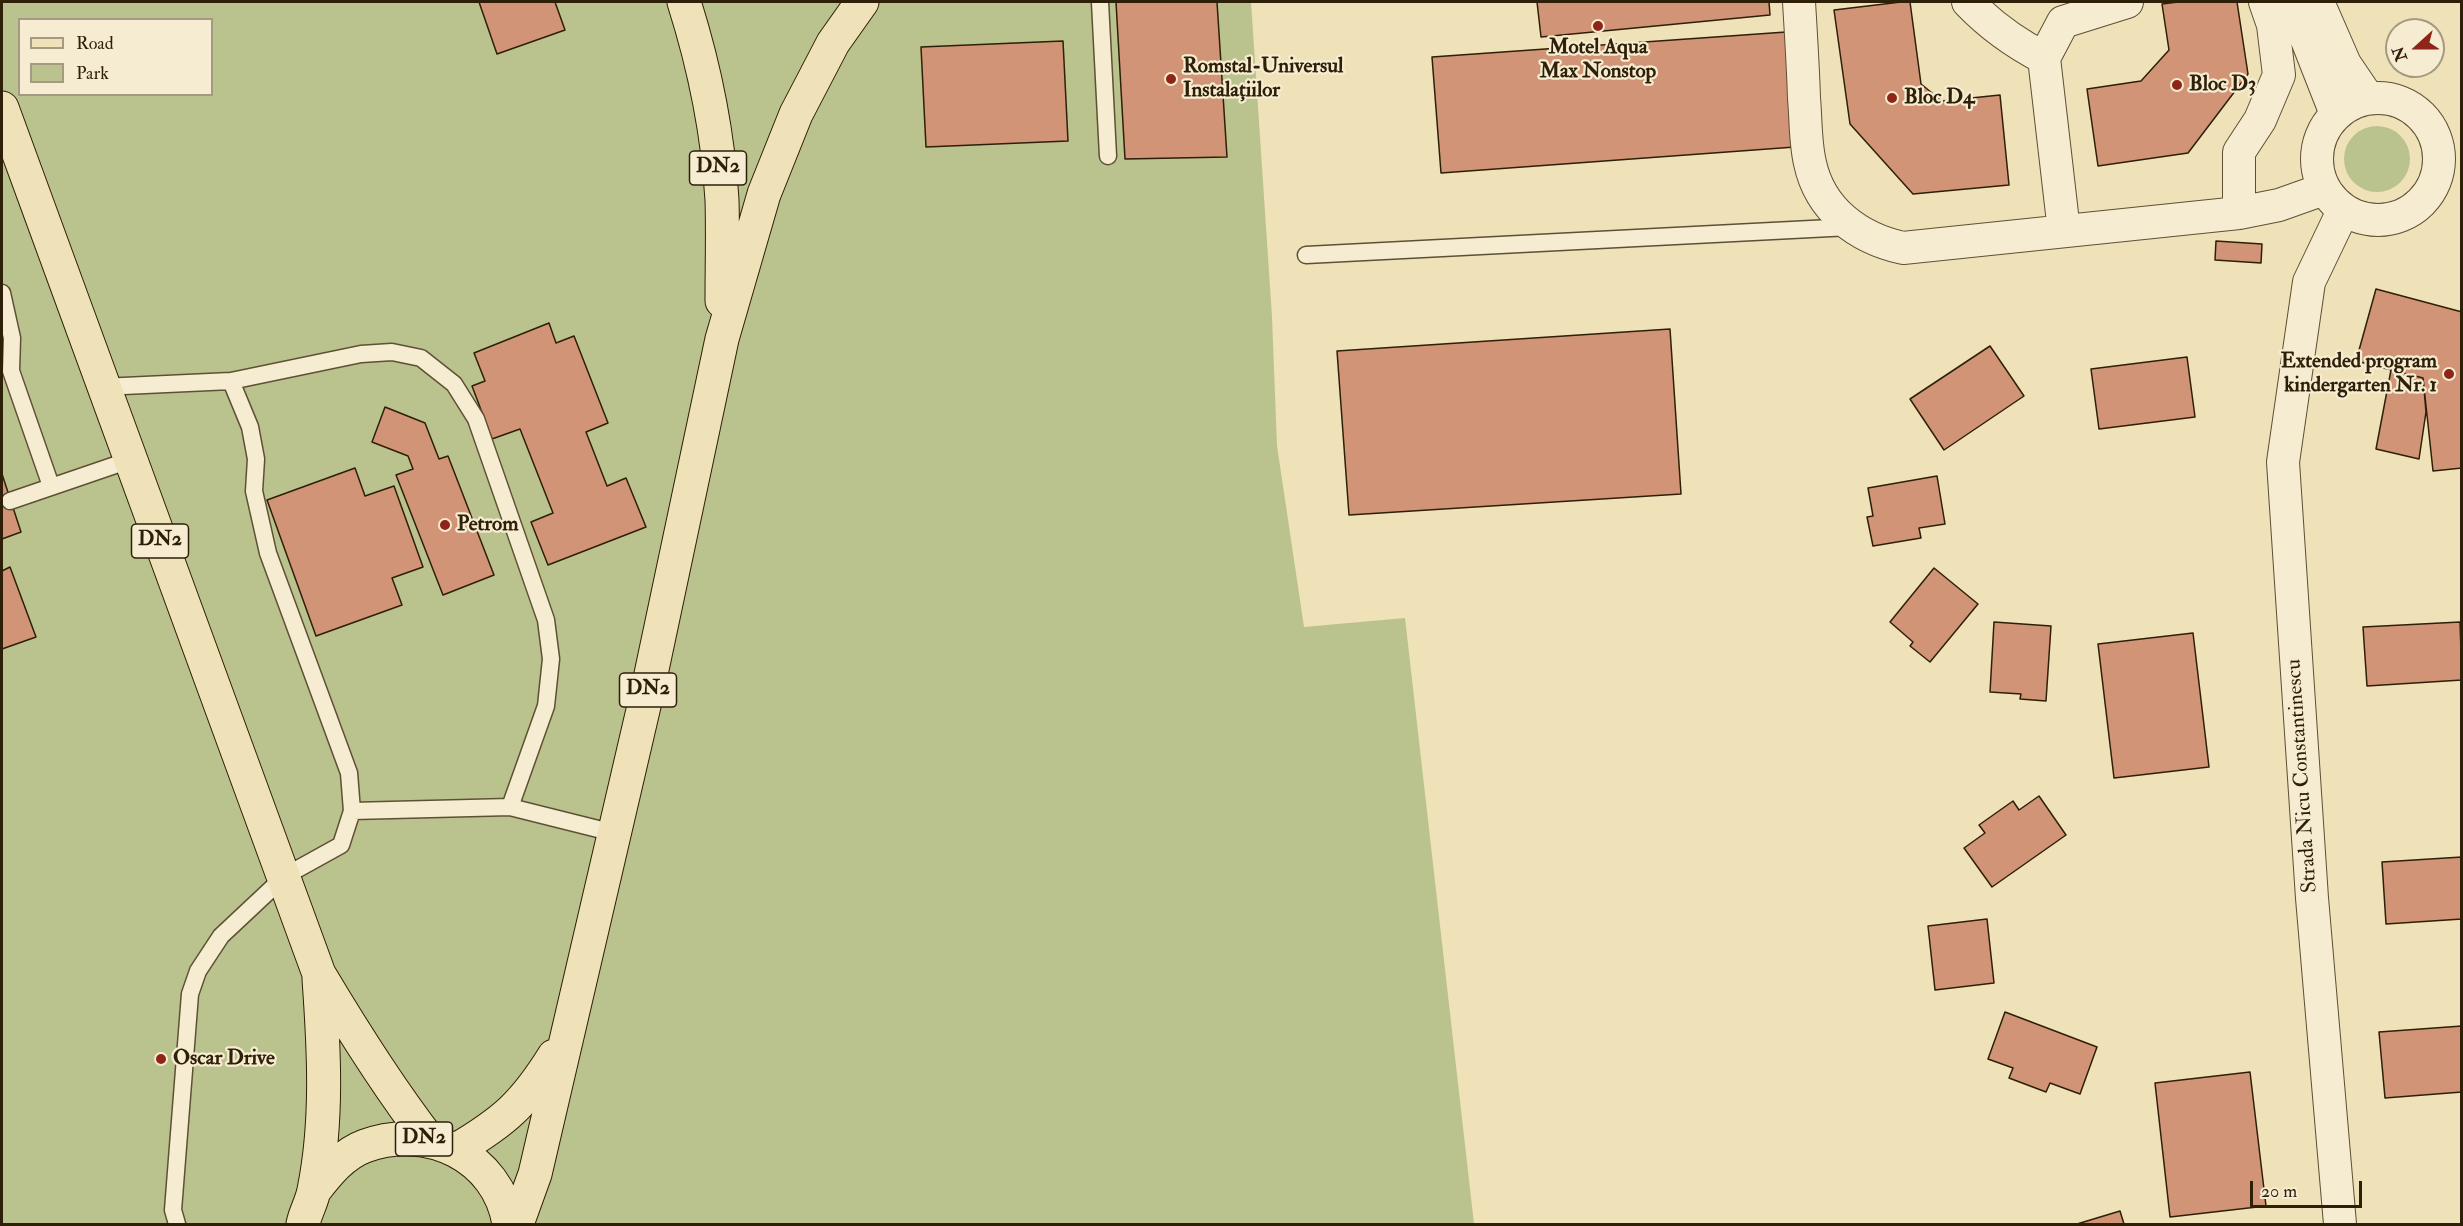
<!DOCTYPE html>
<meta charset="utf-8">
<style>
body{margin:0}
#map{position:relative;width:2463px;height:1226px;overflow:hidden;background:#efe1b8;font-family:"IM FELL Double Pica",serif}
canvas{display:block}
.frame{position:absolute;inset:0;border:3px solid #2e1f08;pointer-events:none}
.legend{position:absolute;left:18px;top:18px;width:195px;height:78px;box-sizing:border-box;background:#f5ecd1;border:2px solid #a59a81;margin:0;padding:8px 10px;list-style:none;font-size:18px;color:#2e1f08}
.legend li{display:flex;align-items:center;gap:12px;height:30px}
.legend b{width:30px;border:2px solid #a59a81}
.north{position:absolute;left:2385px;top:18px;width:60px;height:60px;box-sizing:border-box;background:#f5ecd1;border:2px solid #a59a81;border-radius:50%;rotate:249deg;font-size:16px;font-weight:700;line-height:24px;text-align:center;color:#2e1f08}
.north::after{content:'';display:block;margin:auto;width:21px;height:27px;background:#8f2418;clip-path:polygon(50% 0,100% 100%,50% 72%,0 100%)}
.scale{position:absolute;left:2250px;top:1181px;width:112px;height:27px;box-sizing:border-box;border:3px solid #2e1f08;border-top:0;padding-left:8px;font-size:18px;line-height:21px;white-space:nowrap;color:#2e1f08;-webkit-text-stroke:4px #f5ecd1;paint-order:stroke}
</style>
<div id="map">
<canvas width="2463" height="1226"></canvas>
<div class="frame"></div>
<ul class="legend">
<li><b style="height:8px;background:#efe1b8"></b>Road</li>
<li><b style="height:16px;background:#bac28e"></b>Park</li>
</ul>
<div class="north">N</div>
<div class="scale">20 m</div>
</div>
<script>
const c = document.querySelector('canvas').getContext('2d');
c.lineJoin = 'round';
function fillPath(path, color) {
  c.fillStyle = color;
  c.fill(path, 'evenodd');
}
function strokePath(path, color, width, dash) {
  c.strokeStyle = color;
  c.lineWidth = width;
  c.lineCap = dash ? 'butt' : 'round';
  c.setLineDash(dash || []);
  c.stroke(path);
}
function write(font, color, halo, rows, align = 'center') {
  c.font = font + ' "IM FELL Double Pica",serif';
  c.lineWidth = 4.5;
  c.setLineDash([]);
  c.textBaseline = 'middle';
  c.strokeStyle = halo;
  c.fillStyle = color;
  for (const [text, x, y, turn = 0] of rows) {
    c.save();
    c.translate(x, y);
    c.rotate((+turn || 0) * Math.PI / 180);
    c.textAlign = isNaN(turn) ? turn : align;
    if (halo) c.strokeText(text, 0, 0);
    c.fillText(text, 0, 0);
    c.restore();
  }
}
const green = new Path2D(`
 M 2,2 L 1251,2 L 1272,317 L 1277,446 L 1304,627 L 1405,618 L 1474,1224 L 2,1224 ZM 20,20 L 212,20 L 212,94 L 20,94 Z
 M2344 159a33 33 0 1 1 66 0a33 33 0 1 1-66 0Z`);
const building = new Path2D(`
 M 479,2 L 555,2 L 565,30 L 497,54 Z
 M 1116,2 L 1217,2 L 1227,157 L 1125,159 Z
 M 1537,2 L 1769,2 L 1770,15 L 1541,37 Z
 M 1901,2 L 1910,2 L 1921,84 L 1942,101 L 2000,95 L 2009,185 L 1913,194 L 1850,124 L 1834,10 Z
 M 2178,2 L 2237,2 L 2248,74 L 2188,153 L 2098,166 L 2087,89 L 2141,81 L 2169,50 L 2162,4 Z
 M 1786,32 L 1795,147 L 1441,173 L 1432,57 Z
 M 1063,41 L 1068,141 L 926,147 L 921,47 Z
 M 2216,241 L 2262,244 L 2261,263 L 2215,260 Z
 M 2376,289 L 2462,312 L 2462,468 L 2433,471 L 2423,378 L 2356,361 Z
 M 549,323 L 556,343 L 574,336 L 608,423 L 586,432 L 607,486 L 626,478 L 646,527 L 548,565 L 531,522 L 553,513 L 520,429 L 492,439 L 472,386 L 485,381 L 474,353 Z
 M 1670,329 L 1681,494 L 1349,515 L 1337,351 Z
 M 1990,346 L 2024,396 L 1944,450 L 1910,399 Z
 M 2187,357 L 2195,417 L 2099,429 L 2091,369 Z
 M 2391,370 L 2423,378 L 2426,412 L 2419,459 L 2376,449 Z
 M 385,407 L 425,423 L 439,459 L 448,456 L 494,575 L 443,595 L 396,475 L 413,469 L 408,456 L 372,442 Z
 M 355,468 L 365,496 L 394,486 L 423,567 L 392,578 L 402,605 L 316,636 L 267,500 Z
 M 2,474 L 21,532 L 2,539 Z
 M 1937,476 L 1945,524 L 1919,528 L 1921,538 L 1873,546 L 1867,517 L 1873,516 L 1868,488 Z
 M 10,567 L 36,637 L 2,649 L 2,571 Z
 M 1934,568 L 1978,604 L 1930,662 L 1910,646 L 1913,642 L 1890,622 Z
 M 1994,622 L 2051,626 L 2046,701 L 2020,699 L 2021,694 L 1990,692 Z
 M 2460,622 L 2462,680 L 2367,686 L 2363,627 Z
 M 2193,633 L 2209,767 L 2114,778 L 2098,644 Z
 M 2039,796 L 2066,835 L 1992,887 L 1964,848 L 1985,833 L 1979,825 L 2013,801 L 2019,810 Z
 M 2462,857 L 2462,919 L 2386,924 L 2382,862 Z
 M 1987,919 L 1994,983 L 1935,990 L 1928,926 Z
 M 2005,1012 L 2097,1047 L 2080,1094 L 2050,1083 L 2046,1092 L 2009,1078 L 2013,1068 L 1988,1059 Z
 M 2462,1026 L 2462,1092 L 2385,1098 L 2379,1032 Z
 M 2250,1072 L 2266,1206 L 2170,1217 L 2155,1083 Z
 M 2120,1211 L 2124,1224 L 2077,1224 Z`);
const lane = new Path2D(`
 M 1100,2 L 1108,156
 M 1306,255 L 1850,227
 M 2,293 L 12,338 L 11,371 L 51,486
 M 231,381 L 361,354 L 392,352 L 421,358 L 454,384 L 476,419 L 546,620 L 551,659 L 546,706 L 510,807
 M 102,387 L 231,381 L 250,427 L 256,459 L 254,491 L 268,553 L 349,773 L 352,811 L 341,845 L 285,876 L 221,936 L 198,971 L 190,994 L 173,1210 L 177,1224
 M 10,501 L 130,460
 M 352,811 L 510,807 L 614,833`);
const street = new Path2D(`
 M 1799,2 C 1801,34 1803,66 1804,98 C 1806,120 1805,142 1810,163 C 1820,210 1858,238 1903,248 L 2239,213 L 2279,205 L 2324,189
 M 1968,2 C 1991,26 2015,43 2044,58
 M 2292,2 L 2336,114
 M 2318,2 L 2345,64 L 2368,98
 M2317 159a61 61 0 1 1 122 0a61 61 0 1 1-122 0Z
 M 2239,213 L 2239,152 L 2260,120 L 2279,75 L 2273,25 L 2265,2
 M 2064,231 L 2044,58 L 2063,22 L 2127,2
 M 2340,1224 L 2312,898 L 2283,462 L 2309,282 L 2343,211`);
const primary = new Path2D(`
 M 684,2 C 704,65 718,133 722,200 C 723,234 722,268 722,301
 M 2,108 L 319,974 C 353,1031 388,1087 429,1140
 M 456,1150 C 505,1121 524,1104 554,1056
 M 314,1191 C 328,1173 343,1154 365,1146 C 427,1123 498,1156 509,1224
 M 303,1224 C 305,1213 312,1202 314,1190 C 328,1121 324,1049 319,979
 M 517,1224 L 535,1174 L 647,693 L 722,339 L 764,194 L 796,114 L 833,43 L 862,2`);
const markers = [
 [1598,26,6,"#8f2418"],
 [1171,79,6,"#8f2418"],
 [2177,85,6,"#8f2418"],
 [1892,98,6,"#8f2418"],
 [2449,374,6,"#8f2418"],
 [445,525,6,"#8f2418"],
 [161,1059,6,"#8f2418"]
];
const shields = [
 [718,168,57],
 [160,541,57],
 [648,690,57],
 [424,1139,57]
];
const shieldNames = [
 ["DN2",718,168],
 ["DN2",160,541],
 ["DN2",648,690],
 ["DN2",424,1139]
];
const poiNames = [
 ["Motel Aqua",1598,48,"center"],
 ["Max Nonstop",1598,72,"center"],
 ["Romstal-Universul",1183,67],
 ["Instalațiilor",1183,91],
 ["Bloc D3",2189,85],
 ["Bloc D4",1904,98],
 ["Extended program",2437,362,"right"],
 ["kindergarten Nr. 1",2437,386,"right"],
 ["Petrom",457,525],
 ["Oscar Drive",173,1059]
];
const streetNames = [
 ["Strada Nicu Constantinescu",2303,776,-94]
];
fillPath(green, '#bac28e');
fillPath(building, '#d19477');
strokePath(building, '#2e1f08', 1.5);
strokePath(lane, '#5e5034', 19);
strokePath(street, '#5e5034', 34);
strokePath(primary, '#2e1f08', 35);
strokePath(lane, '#f5ecd1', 16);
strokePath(street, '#f5ecd1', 32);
strokePath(primary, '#efe1b8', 33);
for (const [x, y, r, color] of markers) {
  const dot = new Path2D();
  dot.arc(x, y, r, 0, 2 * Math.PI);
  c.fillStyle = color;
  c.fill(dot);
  strokePath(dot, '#f5ecd1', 2);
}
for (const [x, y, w] of shields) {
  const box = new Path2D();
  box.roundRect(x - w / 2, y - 17, w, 34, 4.5);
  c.fillStyle = '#f5ecd1';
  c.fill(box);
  strokePath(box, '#2e1f08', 1.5);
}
write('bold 20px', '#2e1f08', null, shieldNames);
write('bold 21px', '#2e1f08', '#f5ecd1', poiNames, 'left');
write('21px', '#2e1f08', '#f5ecd1', streetNames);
</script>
